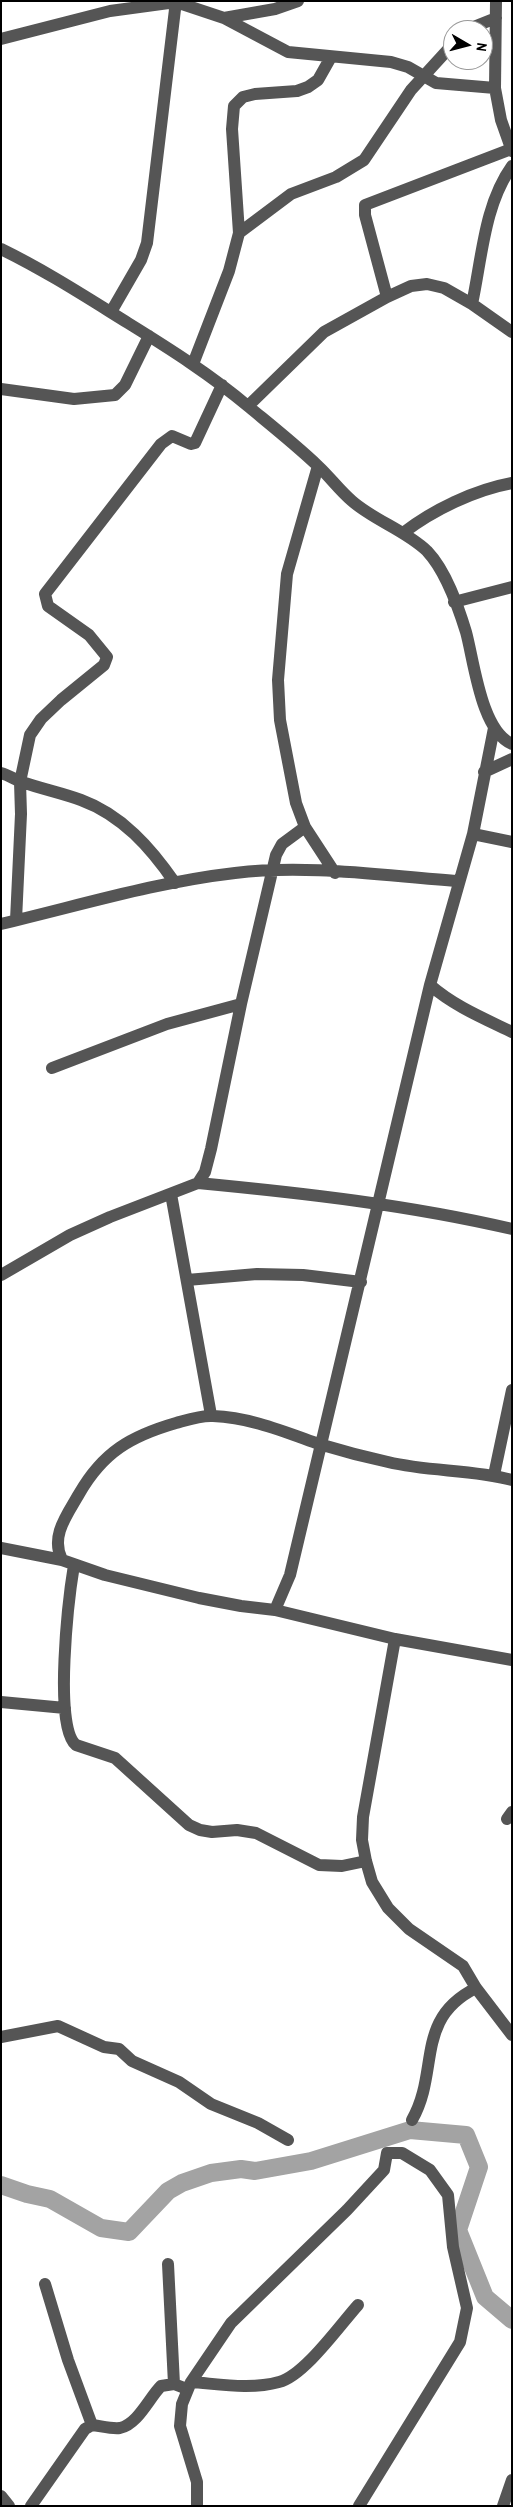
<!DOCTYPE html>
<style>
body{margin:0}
#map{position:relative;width:513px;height:2507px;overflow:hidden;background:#fff;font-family:"Archivo Narrow",sans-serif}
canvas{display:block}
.frame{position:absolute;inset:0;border:2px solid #000;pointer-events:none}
.north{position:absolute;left:443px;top:20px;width:50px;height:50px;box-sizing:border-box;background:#fff;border:1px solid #999;border-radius:50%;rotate:98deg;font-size:14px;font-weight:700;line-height:20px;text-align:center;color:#000}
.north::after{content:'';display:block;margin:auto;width:18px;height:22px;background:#000;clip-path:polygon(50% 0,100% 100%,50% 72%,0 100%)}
</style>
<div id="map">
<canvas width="513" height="2507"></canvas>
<div class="frame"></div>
<div class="north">N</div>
</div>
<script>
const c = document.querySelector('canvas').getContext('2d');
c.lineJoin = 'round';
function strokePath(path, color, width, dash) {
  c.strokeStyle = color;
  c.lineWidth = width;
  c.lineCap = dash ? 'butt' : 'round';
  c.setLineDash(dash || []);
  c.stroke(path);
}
const river = new Path2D(`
 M 1,2185 L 27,2194 L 50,2199 L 101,2228 L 129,2232 L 168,2191 L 182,2183 L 211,2173 L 241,2169 L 255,2171 L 311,2161 L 410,2130 L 466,2135 L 479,2167 L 458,2230 L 485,2297 L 512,2320`);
const minor = new Path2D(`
 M 496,1 L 495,88 L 501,120 L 512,151
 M 224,18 L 275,9 L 298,1
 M 466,30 L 496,18
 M 1,39 L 110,11 L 176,2 L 224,18 L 288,52 L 391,62 L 408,67 L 436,83 L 495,88
 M 239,233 L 291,194 L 336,177 L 364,160 L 411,90 L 453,44
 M 1,249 C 46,271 86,297 128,323 C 170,349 211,375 249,407 C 272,426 296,445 318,466 C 330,477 339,490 352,501 C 375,521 405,530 427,551 C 446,571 458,606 466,632 C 474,661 481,731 512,744
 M 387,297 L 365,215 L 365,205 L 511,149
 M 472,304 C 482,258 484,205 512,166
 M 111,312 L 141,260 L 147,243 L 176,1
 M 193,364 L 229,271 L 239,233 L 232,129 L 234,106 L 243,97 L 255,94 L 297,91 L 308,87 L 318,80 L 331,57
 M 1,389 L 74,399 L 115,395 L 125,385 L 149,336
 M 248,406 L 324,332 L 387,297 L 411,286 L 427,284 L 444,288 L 472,304 L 512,332
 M 318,466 L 287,574 L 278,680 L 280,720 L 296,803 L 305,827 L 335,873
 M 403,533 C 433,510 474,490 512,483
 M 454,602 L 512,587
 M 484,772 L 512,759
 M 1,773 C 9,775 15,780 22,782 C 42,789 62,793 81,800 C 122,815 151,848 175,883
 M 473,834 L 512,842
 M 16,920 L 21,814 L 20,782 L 30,735 L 41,719 L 61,700 L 104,665 L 107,657 L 89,635 L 48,606 L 45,594 L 161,444 L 172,436 L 191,444 L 195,443 L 222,385
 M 1,924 C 78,906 156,882 235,873 C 308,864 385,876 458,881
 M 430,985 C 454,1006 483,1018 512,1032
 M 52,1068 L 167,1024 L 241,1004
 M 198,1183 C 303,1193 409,1205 512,1229
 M 171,1194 L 211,1415
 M 1,1275 L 70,1235 L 110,1217 L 198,1183 L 205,1172 L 211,1149 L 241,1004 L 276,855 L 282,844 L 305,827
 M 187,1280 L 257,1274 L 303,1275 L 361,1282
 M 494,1475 L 512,1390
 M 512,1480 C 472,1469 429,1472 388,1462 C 365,1457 342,1451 319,1444 C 285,1432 249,1417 213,1416 C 202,1415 187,1420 176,1423 C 131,1436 103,1452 79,1494 C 67,1515 50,1536 62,1560 L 105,1575 L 199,1598 L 241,1606 L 275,1610 L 395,1639 L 512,1660
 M 1,1548 L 62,1560
 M 74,1565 C 69,1595 53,1727 76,1745 L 115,1758 L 189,1825 L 200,1830 L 212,1832 L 237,1830 L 256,1833 L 319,1865 L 342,1866 L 366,1861
 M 275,1610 L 290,1575 L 430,985 L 473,834 L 494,728
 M 395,1639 L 363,1817 L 362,1840 L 366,1861 L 372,1882 L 388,1908 L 409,1929 L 463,1966 L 476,1988 L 512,2035
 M 1,1702 L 65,1708
 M 507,1819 L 512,1812
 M 1,2037 L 58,2026 L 104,2047 L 119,2049 L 132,2061 L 179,2082 L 211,2104 L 258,2123 L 288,2140
 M 412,2120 C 440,2071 414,2019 476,1988
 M 168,2264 L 174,2384
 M 45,2284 L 68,2360 L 92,2425
 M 191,2382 C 219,2384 251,2390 279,2382 C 304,2376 340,2325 358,2305
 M 1,2496 L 9,2506
 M 31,2506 L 85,2429 L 92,2425 C 101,2426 111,2429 120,2428 C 138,2424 149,2398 161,2386 L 174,2384 L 187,2389
 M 197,2506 L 197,2482 L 180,2426 L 182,2404 L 191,2382 L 231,2323 L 347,2210 L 384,2170 L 387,2153 L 402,2153 L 430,2170 L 448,2195 L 453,2247 L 467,2308 L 460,2342 L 359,2506
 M 503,2506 L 512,2480`);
strokePath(river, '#a3a3a3', 18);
strokePath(minor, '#555', 12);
</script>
